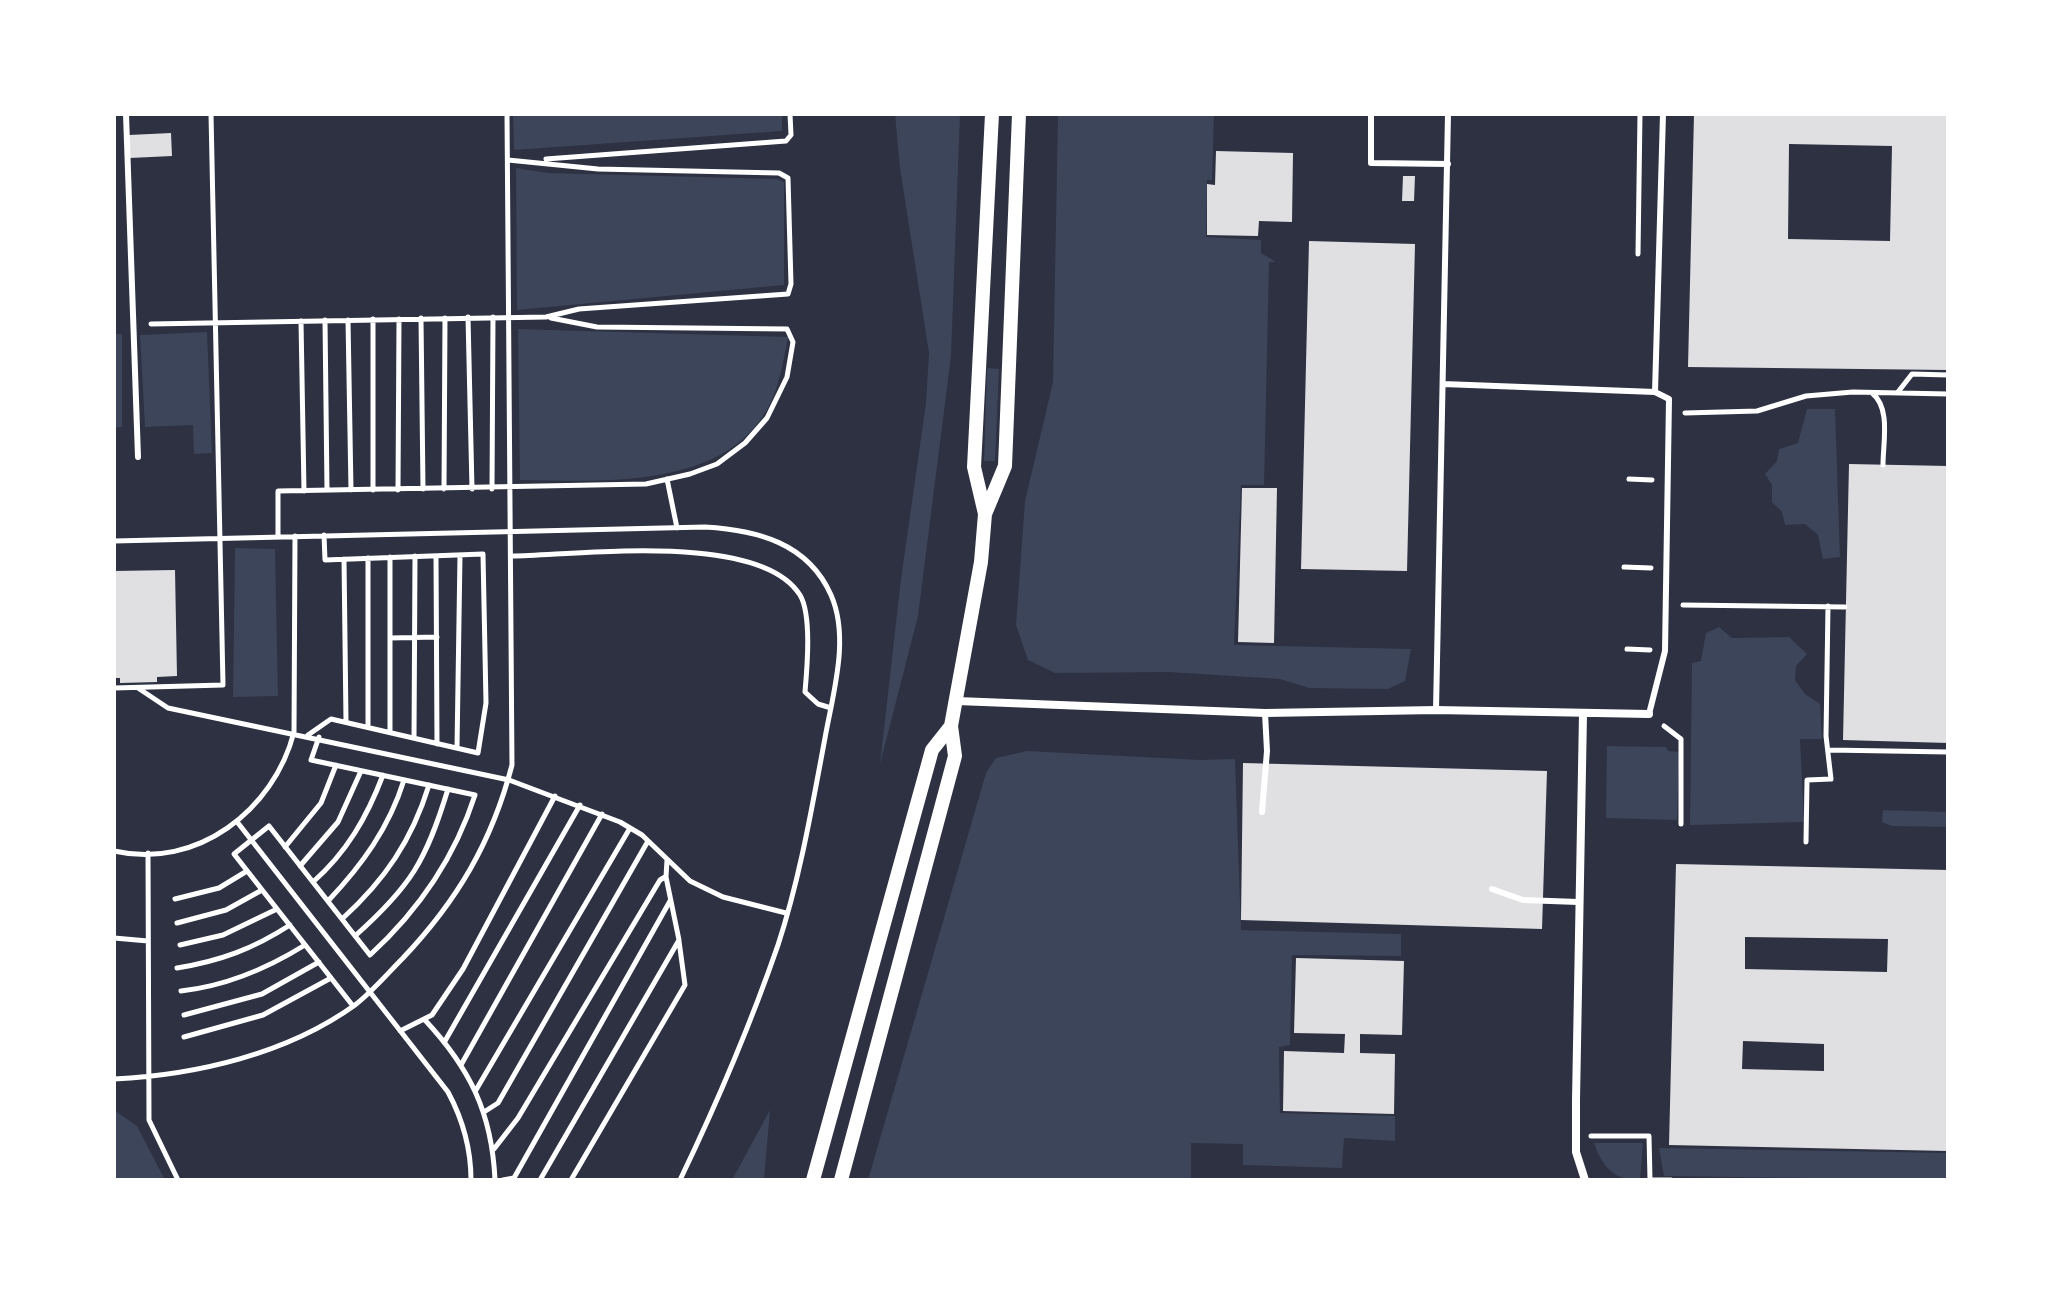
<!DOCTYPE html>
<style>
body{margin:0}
#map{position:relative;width:2062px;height:1294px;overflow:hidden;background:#2d3142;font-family:"Work Sans",sans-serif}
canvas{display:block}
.frame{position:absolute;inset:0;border:116px solid #fff;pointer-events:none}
</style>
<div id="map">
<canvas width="2062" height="1294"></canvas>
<div class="frame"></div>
</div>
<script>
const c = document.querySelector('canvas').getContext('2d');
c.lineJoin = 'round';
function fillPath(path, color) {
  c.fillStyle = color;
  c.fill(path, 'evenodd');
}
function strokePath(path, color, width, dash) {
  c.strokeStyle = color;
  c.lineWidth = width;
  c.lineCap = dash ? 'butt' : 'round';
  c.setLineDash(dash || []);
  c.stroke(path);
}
const green = new Path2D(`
 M 513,114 L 782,114 L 782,131 L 514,150 Z
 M 895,114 L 960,114 L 951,356 L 918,616 L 880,764 L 901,579 L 926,403 L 929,353 L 900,168 Z
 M 1058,114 L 1214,114 L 1212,180 L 1207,180 L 1206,237 L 1261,240 L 1261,253 L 1276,262 L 1269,262 L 1264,485 L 1241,485 L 1234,645 L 1411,649 L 1405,681 L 1388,689 L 1309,688 L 1280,679 L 1168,672 L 1055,673 L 1028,660 L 1016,625 L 1025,501 L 1053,382 Z
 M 516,168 L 548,173 L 777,179 L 784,182 L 784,285 L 517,310 Z
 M 518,329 L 788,337 C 784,357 781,378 773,397 C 734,491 603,481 520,480 Z
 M 207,332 L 212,453 L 194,454 L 193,425 L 145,427 L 140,335 Z
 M 114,334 L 122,334 L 122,427 L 114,428 Z
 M 987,368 L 999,369 L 995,461 L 984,461 Z
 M 1807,409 L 1835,409 L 1840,557 L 1823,559 L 1818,535 L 1805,524 L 1785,525 L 1782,512 L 1772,502 L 1772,485 L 1765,474 L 1777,461 L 1779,449 L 1798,443 Z
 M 235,548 L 275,549 L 278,696 L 233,697 Z
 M 1719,627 L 1732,638 L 1789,637 L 1807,654 L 1796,666 L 1795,680 L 1805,694 L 1820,704 L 1822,739 L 1800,739 L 1804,822 L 1690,825 L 1692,663 L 1701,661 L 1706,633 Z
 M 1607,746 L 1666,747 L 1668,751 L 1679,752 L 1677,820 L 1606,818 Z
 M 1027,751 L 1200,760 L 1235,759 L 1241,930 L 1401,934 L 1401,956 L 1292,955 L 1290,1045 L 1279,1047 L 1280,1113 L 1395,1116 L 1395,1141 L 1344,1138 L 1342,1168 L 1243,1165 L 1243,1144 L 1191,1143 L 1191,1180 L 868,1180 L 986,773 L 996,758 Z
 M 1883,810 L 1948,812 L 1948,827 L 1891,826 L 1882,822 Z
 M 114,1110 L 137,1126 L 165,1180 L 114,1180 Z
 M 770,1110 L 764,1180 L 732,1180 Z
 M 1594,1143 L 1643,1143 L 1640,1180 C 1614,1180 1603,1168 1594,1143 Z
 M 1659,1148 L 1948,1153 L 1948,1180 L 1664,1176 Z`);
const building = new Path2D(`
 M 1694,114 L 1948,114 L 1948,370 L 1688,367 ZM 1789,144 L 1892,146 L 1890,241 L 1788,239 Z
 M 171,133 L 172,156 L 130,158 L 129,135 Z
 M 1216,151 L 1293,153 L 1292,222 L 1259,221 L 1258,236 L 1207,235 L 1207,184 L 1215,185 Z
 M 1403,176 L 1415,176 L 1414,201 L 1402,201 Z
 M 1309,241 L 1415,244 L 1407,571 L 1301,569 Z
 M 1849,464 L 1948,466 L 1948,743 L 1843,740 Z
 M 1242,488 L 1277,488 L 1274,643 L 1238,642 Z
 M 175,570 L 177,676 L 157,677 L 157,682 L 120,683 L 120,678 L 114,678 L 114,571 Z
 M 1243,763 L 1547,771 L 1542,929 L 1241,920 Z
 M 1676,864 L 1948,870 L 1948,1151 L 1669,1145 ZM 1745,937 L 1888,939 L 1887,972 L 1745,969 ZM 1743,1041 L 1824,1044 L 1824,1071 L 1742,1069 Z
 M 1296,958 L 1404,961 L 1402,1035 L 1360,1034 L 1360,1053 L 1395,1054 L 1394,1114 L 1283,1111 L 1284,1051 L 1344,1053 L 1345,1034 L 1294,1033 Z`);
const path = new Path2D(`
 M 546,159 L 786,141 L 791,135 L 790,114
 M 1638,254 L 1640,114
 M 468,317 L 472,489
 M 421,318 L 423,489
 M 373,319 L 373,490
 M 325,320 L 327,490
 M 348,320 L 351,490
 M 301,321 L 304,491
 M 151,324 L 546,317 L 579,309 L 788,294 L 791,284 L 788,178 L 779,173 L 598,169 L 508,160
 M 1898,392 L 1912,374 L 1948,375
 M 1872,393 C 1891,408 1883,442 1883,465
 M 1685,413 L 1757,411 L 1806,396 L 1853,392 L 1948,394
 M 667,479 L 677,528
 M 1629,479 L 1652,480
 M 444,489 L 445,318
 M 492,489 L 493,317
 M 398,490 L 399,319
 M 278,536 L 278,491 L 646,484 L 690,474 L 717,464 L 745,443 L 767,418 L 787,377 L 793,342 L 787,329 L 597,327 L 551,318
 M 114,541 L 705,527 C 757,530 808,543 831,595 C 850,638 833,693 825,738 C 812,807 800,878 778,945 C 750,1026 717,1103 680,1180
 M 436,556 L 437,744
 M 512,556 C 580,555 760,531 800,595 C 812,615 807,669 805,692 L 818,704 L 831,708
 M 390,557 L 390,732
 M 344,559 L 346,722
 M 1624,567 L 1651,568
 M 1683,605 L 1845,607
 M 390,638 L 437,637
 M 1627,649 L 1650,650
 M 114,688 L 223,685 L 211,114
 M 138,688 L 168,708 L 509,780 L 620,822 L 642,835 L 690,881 L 723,897 L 786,913
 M 1664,726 L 1681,739 L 1681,824
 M 368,727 L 368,558
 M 308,735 L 331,719 L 478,753 L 486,703 L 483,554 L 325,560 L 324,535
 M 319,737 L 311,760 L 475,795 C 455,857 418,911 370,955 L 269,826 L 234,854 L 353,1006
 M 414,738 L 415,556
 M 457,748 L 460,555
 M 1829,750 L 1948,752
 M 238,823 L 448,1092 C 463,1120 471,1149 471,1180
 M 1806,842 L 1807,780 L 1831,779 L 1826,736 L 1828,606
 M 285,847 L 321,803 L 336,765
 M 114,851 C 197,870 274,810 294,732 L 295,536
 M 148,853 L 149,1120 L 178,1180
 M 300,866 L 338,822 L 361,771
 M 313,882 C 347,852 367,817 383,775
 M 175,899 L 219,888 L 247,871
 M 328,901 C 362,865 389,828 404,780
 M 342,919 C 385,880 412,840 429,785
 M 177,923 L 226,910 L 262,890
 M 355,936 C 411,886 426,861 448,789
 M 114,938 L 148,941
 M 180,945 L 223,935 L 277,909
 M 177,968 C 220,961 253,949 290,925
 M 181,991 C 226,986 268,968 305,945
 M 184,1015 L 262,994 L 319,962
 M 424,1019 C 470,1068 492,1113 495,1180
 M 400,1031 L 432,1015 L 463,969 L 555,796
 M 184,1037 L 263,1015 L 331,978
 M 445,1041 L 580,805
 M 461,1065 L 602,814
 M 114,1079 C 196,1075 287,1054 355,1005 C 373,991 387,974 403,958 C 457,901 492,842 512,765 L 507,114
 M 476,1090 L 630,828
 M 484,1112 L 498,1103 L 648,841
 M 1591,1136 L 1649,1136 L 1650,1180 L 1671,1180
 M 494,1149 L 518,1118 L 660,880 L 665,877
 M 503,1180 L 514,1178 L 670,901
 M 540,1180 L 679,940 L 666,877 L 667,860
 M 571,1180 L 685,985 L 679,941`);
const service = new Path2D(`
 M 126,114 L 138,457
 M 1371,114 L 1371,163 L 1448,164
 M 1443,384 L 1655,392
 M 1436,710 L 1448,114
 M 1649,714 L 1665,651 L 1669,399 L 1655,392 L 1663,114
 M 1262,812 L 1267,751 L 1265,713
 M 1492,889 L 1523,900 L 1578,902`);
const minor = new Path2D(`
 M 957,701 L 1265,713 L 1436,710 L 1649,714
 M 1583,714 L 1576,1100 L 1576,1152 L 1585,1180`);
const tertiary = new Path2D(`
 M 985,514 L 974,467 L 992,114
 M 813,1180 L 932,750 L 951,726
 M 841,1180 L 955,756 L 951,726 L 981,562 L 985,514 L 1005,466 L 1019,114`);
fillPath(green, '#3c4559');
fillPath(building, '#e0e0e3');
strokePath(path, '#fff', 5);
strokePath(service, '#fff', 6);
strokePath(minor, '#fff', 8);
strokePath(tertiary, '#fff', 14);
</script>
